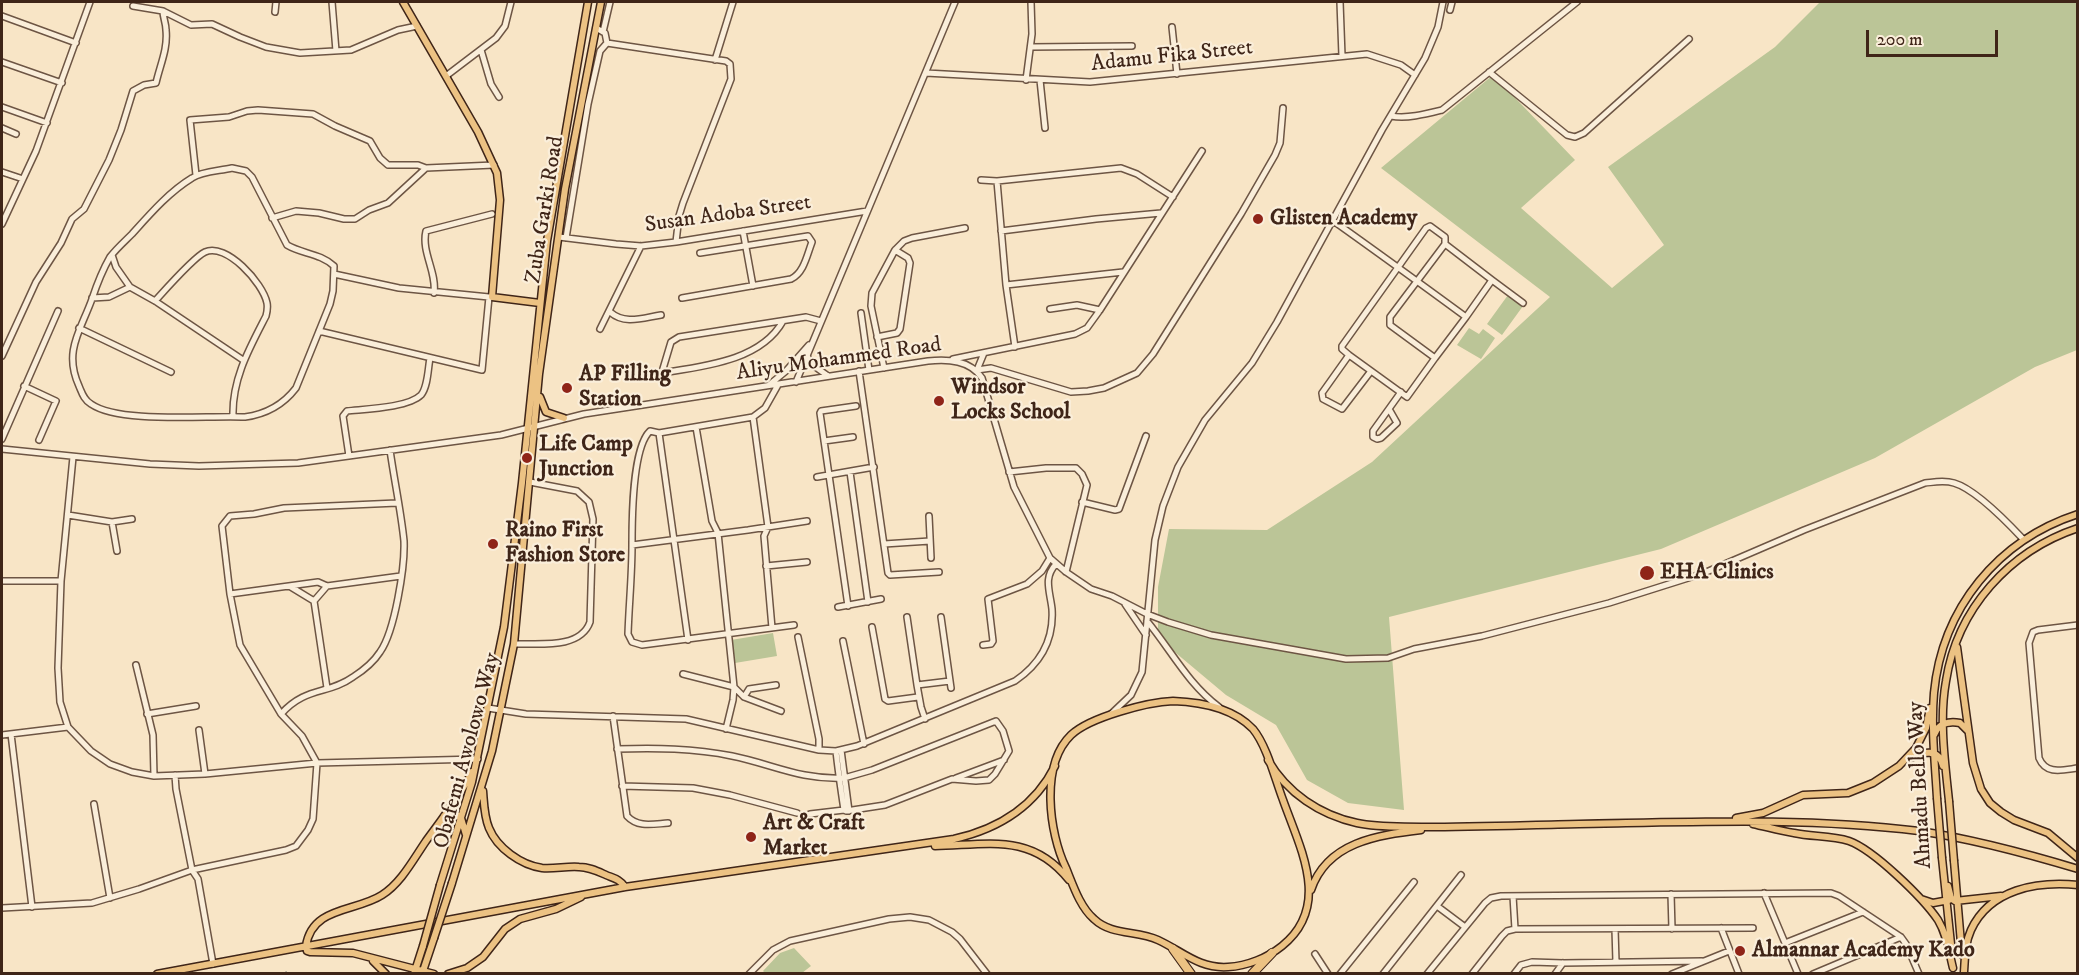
<!DOCTYPE html>
<style>
body{margin:0}
#map{position:relative;width:2079px;height:975px;overflow:hidden;background:#f8e5c6;font-family:"IM FELL DW Pica",serif}
canvas{display:block}
.frame{position:absolute;inset:0;border:3px solid #3f2518;pointer-events:none}
.scale{position:absolute;left:1866px;top:30px;width:132px;height:27px;box-sizing:border-box;border:3px solid #3f2518;border-top:0;padding-left:8px;font-size:18px;line-height:21px;white-space:nowrap;color:#3f2518;-webkit-text-stroke:4px #faeeda;paint-order:stroke}
</style>
<div id="map">
<canvas width="2079" height="975"></canvas>
<div class="frame"></div>
<div class="scale">200 m</div>
</div>
<script>
const c = document.querySelector('canvas').getContext('2d');
c.lineJoin = 'round';
function fillPath(path, color) {
  c.fillStyle = color;
  c.fill(path, 'evenodd');
}
function strokePath(path, color, width, dash) {
  c.strokeStyle = color;
  c.lineWidth = width;
  c.lineCap = dash ? 'butt' : 'round';
  c.setLineDash(dash || []);
  c.stroke(path);
}
function write(font, color, halo, rows, align = 'center') {
  c.font = font + ' "IM FELL DW Pica",serif';
  c.lineWidth = 4.5;
  c.setLineDash([]);
  c.textBaseline = 'middle';
  c.strokeStyle = halo;
  c.fillStyle = color;
  for (const [text, x, y, turn = 0] of rows) {
    c.save();
    c.translate(x, y);
    c.rotate((+turn || 0) * Math.PI / 180);
    c.textAlign = isNaN(turn) ? turn : align;
    if (halo) c.strokeText(text, 0, 0);
    c.fillText(text, 0, 0);
    c.restore();
  }
}
const green = new Path2D(`
 M 1820,2 L 2077,2 L 2077,350 L 2035,367 L 1875,458 L 1661,549 L 1389,617 L 1404,810 L 1348,803 L 1307,780 L 1276,725 L 1226,695 L 1158,638 L 1158,587 L 1169,529 L 1267,530 L 1372,462 L 1550,297 L 1381,168 L 1493,75 L 1575,160 L 1521,208 L 1612,288 L 1664,245 L 1608,167 L 1775,47 Z
 M 1508,295 L 1523,306 L 1502,335 L 1487,324 Z
 M 1469,328 L 1479,334 L 1483,329 L 1495,338 L 1481,359 L 1457,345 Z
 M 773,633 L 777,656 L 735,663 L 731,640 Z
 M 794,948 L 811,966 L 802,973 L 765,973 L 763,971 L 780,953 Z`);
const stream = new Path2D(`
 M 285,974 L 286,972`);
const minor = new Path2D(`
 M 332,2 L 336,51
 M 1340,2 L 1342,56
 M 133,6 L 163,11
 M 1450,10 L 1452,2
 M 275,12 L 276,2
 M 2,16 L 76,43
 M 1172,27 L 1177,74
 M 596,28 L 605,33 L 607,43 L 726,61 L 730,64 L 731,79 L 683,203 L 679,216 L 676,242
 M 603,32 L 610,2
 M 1031,47 L 1132,46
 M 481,50 L 491,84 L 499,97
 M 715,60 L 733,2
 M 2,62 L 62,83
 M 1489,72 L 1567,135 L 1575,137 L 1584,133 L 1689,39
 M 926,73 L 1090,82 L 1367,54 L 1401,65 L 1415,75
 M 446,76 L 496,38 L 505,26 L 511,2
 M 1026,80 L 1032,34 L 1031,2
 M 1040,80 L 1045,128
 M 2,107 L 47,123
 M 1391,116 C 1407,119 1426,114 1442,110 L 1577,2
 M 2,128 L 16,134
 M 232,168 L 246,171 L 252,177 L 287,245 C 302,254 320,253 334,266 L 333,291 L 330,304 L 296,388 C 283,405 267,414 245,417 C 208,415 120,424 91,404 C 84,400 82,393 79,386 C 63,351 81,330 92,299 C 97,284 102,271 110,257 C 116,249 125,241 132,234 C 150,214 169,192 192,178 C 202,171 220,171 232,168 Z
 M 2,172 L 23,179
 M 196,175 L 190,120 L 229,117 L 247,111 L 258,110 L 313,114 L 335,126 L 370,141 L 380,158 L 388,165 L 418,165 L 426,168
 M 981,180 L 997,181 L 1006,285 L 1015,347
 M 997,181 L 1121,168 L 1137,174 L 1173,197
 M 272,218 L 296,211 L 319,213 L 344,219 L 355,219 L 369,210 L 388,203 L 426,168 L 494,165
 M 1332,220 C 1377,252 1421,284 1466,317 L 1492,280 L 1445,244 L 1445,237 L 1430,226 L 1426,228 L 1342,346 L 1342,349 L 1349,355 L 1407,397 L 1435,358 L 1390,325 L 1390,317 L 1445,244
 M 2,224 L 36,151 L 90,2
 M 743,231 L 753,286
 M 1001,231 L 1096,219 L 1161,213
 M 559,237 L 616,244 L 641,246 L 676,242 L 867,211
 M 566,238 L 588,104 L 600,51 L 607,43
 M 112,255 L 116,267 L 130,287
 M 334,274 L 399,288 L 489,297
 M 1492,280 L 1523,303
 M 1006,285 L 1123,272
 M 434,293 C 437,272 421,252 426,231 L 492,214
 M 92,298 L 109,297 L 130,287 L 155,301 L 243,360
 M 682,298 L 791,279 C 804,273 807,255 812,242 L 808,236 L 700,253
 M 155,301 C 165,290 194,257 205,252 C 226,242 263,283 267,303 C 268,308 267,312 266,316 C 249,349 232,379 233,416
 M 1050,309 L 1077,305 L 1100,310
 M 610,312 C 625,325 642,318 661,315
 M 861,313 L 869,370
 M 79,328 L 171,372
 M 600,329 L 641,246
 M 319,331 L 482,370 L 489,297 L 492,297
 M 877,337 L 897,333 L 900,329 L 910,263 L 908,258 L 895,250
 M 984,353 L 977,370 L 991,368 L 1071,392 L 1088,391 L 1104,388 L 1137,373 L 1153,354 L 1241,214 L 1275,155 L 1280,143 L 1283,108
 M 807,355 L 810,363 L 828,376
 M 1349,355 L 1322,393 L 1323,399 L 1342,409 L 1371,371
 M 2,356 L 36,282 L 61,243 L 72,219 L 84,209 L 109,160 L 121,130 L 133,91 L 144,85 L 156,83 C 160,65 168,49 166,30 C 166,23 163,18 163,11 L 191,25 L 212,24 L 240,37 L 266,47 L 300,53 L 351,50 L 398,30 L 417,26
 M 1435,358 L 1466,317
 M 953,359 L 1075,334 L 1087,328 L 1100,310 L 1202,151
 M 884,368 L 871,306 L 872,293 L 895,250 L 904,241 L 912,238 L 965,228
 M 859,371 L 888,573 L 890,575 L 939,572
 M 662,372 L 671,342 L 679,337 L 806,317 L 821,321
 M 644,376 C 689,367 758,366 783,321
 M 796,382 L 955,2
 M 769,385 L 786,371 L 809,345
 M 778,385 L 765,408 L 753,417 L 659,433 L 650,431 C 632,448 632,520 632,545 C 632,575 629,604 628,634 L 632,642 L 642,645 L 794,625
 M 24,386 L 56,401 L 39,440
 M 1389,409 L 1397,423 L 1381,438 L 1377,439 L 1373,437 L 1373,431 L 1401,392
 M 753,417 L 768,527 L 764,536 L 772,628
 M 696,427 L 712,521 L 718,533 L 734,687 L 744,697 L 781,711
 M 659,433 L 688,640
 M 2,439 L 58,311
 M 824,441 L 853,437
 M 2,449 L 150,464 L 199,466 L 298,463 L 501,435 L 584,414 L 928,361 C 948,359 970,360 982,378 L 1014,487 L 1050,558 L 1066,572 L 1091,589 L 1112,596 L 1147,614 L 1168,622 L 1211,635 L 1346,659 L 1388,658 L 1414,649 L 1482,636 L 1609,603 L 1704,573 L 1804,530 L 1925,483 C 1935,482 1944,480 1954,483 C 1975,489 2008,523 2023,539
 M 349,456 L 343,416 L 347,411 C 364,409 408,408 421,395 C 428,387 428,368 430,358
 M 73,457 L 61,581 L 58,668 L 60,702 L 68,727 L 91,751 L 110,764 L 132,772 L 154,776 L 205,774 L 317,763 L 478,759
 M 850,472 L 868,602
 M 1009,472 L 1046,468 L 1076,468 L 1082,474 L 1087,485 L 1066,572
 M 817,477 L 874,467
 M 1082,502 L 1115,510 L 1119,509 L 1146,436
 M 68,515 L 112,522 L 132,519
 M 929,516 L 931,558
 M 112,522 L 117,551
 M 884,544 L 930,541
 M 632,545 L 748,530 L 807,521
 M 766,566 L 807,562
 M 2,581 L 61,581
 M 291,587 L 314,601
 M 230,594 L 318,582 L 327,586 L 401,576
 M 1125,604 L 1146,635
 M 848,606 L 820,413 L 821,411 L 856,406
 M 838,607 L 881,599
 M 907,617 L 917,685 L 950,681
 M 941,617 L 951,688
 M 1147,621 C 1171,650 1188,684 1219,707
 M 2078,625 L 2038,630 L 2033,632 L 2029,643 L 2039,758 C 2046,775 2062,770 2078,768
 M 872,627 L 885,699 L 888,701 L 918,697
 M 798,637 L 819,739 L 819,750
 M 843,641 L 864,744
 M 514,644 C 537,643 580,650 590,622 L 593,519 L 589,502 L 577,491 L 530,482
 M 983,645 L 991,644 L 993,641 L 988,599 L 1027,584 L 1042,571 L 1050,558
 M 136,665 L 153,735 L 154,776
 M 683,674 L 734,687 L 733,700 L 726,729
 M 917,685 L 921,707 L 925,719
 M 327,688 L 314,601 L 327,586
 M 744,697 L 749,689 L 776,685
 M 488,708 L 526,714 L 686,719 L 819,750 L 836,751 L 857,746 L 1015,681 C 1040,664 1054,640 1052,609 C 1050,591 1043,578 1056,564
 M 147,714 L 196,706
 M 281,714 C 306,686 328,695 353,677 C 364,670 373,663 380,652 C 395,631 405,566 404,541 C 401,511 394,479 390,450
 M 1111,714 L 1131,695 L 1142,672 L 1155,540 L 1163,506 L 1178,467 L 1205,420 L 1252,363 L 1277,322 L 1382,130 L 1425,58 L 1438,27 L 1443,2
 M 613,716 L 627,816 C 638,828 653,824 668,823
 M 199,730 L 205,774
 M 11,734 L 32,907
 M 2,735 L 68,727
 M 617,749 C 656,748 693,748 732,756 C 772,764 800,780 844,778 L 872,770 L 996,721 L 1003,731 L 1009,751 L 995,774 L 989,780 L 976,781 L 952,779 L 885,805 L 846,811 L 844,810 C 841,790 838,770 836,751
 M 841,750 L 849,811
 M 175,775 L 176,789 L 192,870 L 198,879 L 213,964
 M 956,778 L 1004,760
 M 622,786 L 693,788 L 730,795 L 797,813
 M 94,804 L 110,898
 M 810,814 L 844,810
 M 1764,893 L 1798,974
 M 1671,894 L 1672,929
 M 1437,906 L 1465,927
 M 2,908 L 92,903 L 139,889 L 192,870 L 286,850 L 296,846 L 308,830 L 313,819 L 317,763 L 302,736 L 281,714 L 240,645 L 230,594 L 222,526 L 230,516 L 254,514 L 284,508 L 397,503
 M 1721,928 L 1739,974
 M 1515,929 L 1753,928
 M 1615,929 L 1616,962
 M 1785,943 L 1863,912
 M 1315,954 L 1328,974
 M 749,974 L 773,950 L 790,941 L 889,919 L 910,917 L 929,920 L 952,932 L 960,939 L 987,974
 M 1340,974 L 1414,882
 M 1383,974 L 1461,875
 M 1427,974 L 1485,903 L 1491,898 L 1501,896 L 1831,893 L 1839,896 L 1901,937 L 1906,944 L 1919,974
 M 1472,974 L 1502,936 L 1507,931 L 1515,929 L 1513,896
 M 1514,974 L 1521,965 L 1532,962 L 1563,963 L 1702,961
 M 1555,974 L 1563,963
 M 1672,974 L 1729,951
 M 1813,974 L 1901,937`);
const major = new Path2D(`
 M 403,2 L 478,132 L 497,173 L 500,200 L 492,297 L 540,303
 M 540,397 L 546,412 L 564,418
 M 1957,647 L 1973,763 L 1981,789 L 1990,803 L 2001,812 L 2014,820 L 2048,833 L 2078,858
 M 1173,701 C 1201,702 1233,708 1253,729 C 1267,746 1275,779 1283,800 C 1300,848 1332,906 1282,946 C 1267,958 1247,966 1228,967 C 1199,969 1182,951 1158,940 C 1137,930 1112,936 1094,919 C 1080,907 1073,885 1066,868 C 1049,833 1040,765 1071,735 C 1090,717 1148,702 1173,701 Z
 M 1934,735 C 1938,723 1949,721 1960,723 L 1968,731
 M 1909,759 C 1923,751 1939,748 1943,766
 M 1268,760 C 1287,793 1320,815 1357,823 C 1379,828 1403,826 1425,827 C 1477,827 1528,825 1579,824 C 1693,822 1806,817 1919,831 C 1973,839 2025,853 2078,869
 M 483,791 C 484,803 484,816 489,828 C 497,848 521,865 542,868 C 555,869 567,866 579,867 C 589,867 597,871 606,875 C 613,878 620,879 625,887
 M 1937,798 C 1935,763 1931,728 1934,693 C 1942,608 1998,540 2078,514
 M 1949,801 C 1945,762 1939,720 1946,681 C 1957,609 2009,551 2078,528
 M 444,816 L 455,814 L 461,818 L 466,835
 M 1736,818 L 1763,813 L 1803,795 L 1848,793 L 1873,783 L 1899,766 L 1916,748 L 1926,728 L 1930,708
 M 1753,824 C 1767,827 1780,831 1794,833 C 1812,837 1831,835 1849,841 C 1874,850 1923,898 1938,920 C 1947,935 1949,952 1953,968
 M 935,846 C 987,845 1031,832 1069,880
 M 1942,858 L 1951,944
 M 1954,861 L 1962,955
 M 452,883 L 492,751 L 514,644 L 539,374 L 565,189 L 601,2
 M 440,885 L 472,782 L 504,627 L 522,483 L 547,241 L 588,2
 M 1948,886 L 1951,898 L 1955,901 L 2001,896
 M 1311,890 C 1327,842 1378,835 1421,830
 M 1921,899 L 1933,903 L 1949,900
 M 306,946 C 312,906 356,912 382,895 C 401,883 413,860 426,841 C 442,819 460,796 472,772
 M 306,946 L 307,951 L 310,952 L 353,953 L 434,974
 M 373,961 L 386,974
 M 1964,972 C 1965,957 1965,943 1971,930 C 1990,889 2037,881 2078,885
 M 157,974 L 625,887 L 954,839 C 998,829 1034,808 1055,766
 M 414,974 L 423,946
 M 422,974 L 434,938
 M 448,974 L 467,968 L 483,957 L 505,929 L 520,919 L 556,909 L 581,897`);
const highway = new Path2D(`
 M 1173,949 L 1191,974
 M 1252,974 L 1272,953`);
const majorBridge = new Path2D(`
 M 1937,798 L 1942,858
 M 1949,801 L 1954,861
 M 434,938 L 452,883
 M 423,946 L 440,885`);
const markers = [
 [1258,219,6,"#8f2418"],
 [567,388,6,"#8f2418"],
 [939,401,6,"#8f2418"],
 [527,458,6,"#8f2418"],
 [493,544,6,"#8f2418"],
 [1647,573,8,"#8f2418"],
 [751,837,6,"#8f2418"],
 [1740,951,6,"#8f2418"]
];
const streetNames = [
 ["Adamu Fika Street",1172,57,-6],
 ["Zuba Garki Road",546,210,-81],
 ["Susan Adoba Street",728,215,-8],
 ["Aliyu Mohammed Road",839,360,-8],
 ["Obafemi Awolowo Way",468,751,-75],
 ["Ahmadu Bello Way",1921,785,-93]
];
const poiNames = [
 ["Glisten Academy",1270,219],
 ["AP Filling",579,375],
 ["Station",579,400],
 ["Windsor",951,388],
 ["Locks School",951,413],
 ["Life Camp",539,445],
 ["Junction",539,470],
 ["Raino First",505,531],
 ["Fashion Store",505,556],
 ["EHA Clinics",1660,573],
 ["Art & Craft",763,824],
 ["Market",763,849],
 ["Almannar Academy Kado",1752,951]
];
fillPath(green, '#bbc597');
strokePath(stream, '#79807b', 1.5);
strokePath(minor, '#6d5544', 8);
strokePath(major, '#3f2518', 9);
strokePath(highway, '#3f2518', 10);
strokePath(minor, '#faeeda', 5);
strokePath(major, '#ecc283', 6);
strokePath(highway, '#ecc283', 8);
strokePath(majorBridge, '#3f2518', 9, []);
strokePath(majorBridge, '#ecc283', 6);
for (const [x, y, r, color] of markers) {
  const dot = new Path2D();
  dot.arc(x, y, r, 0, 2 * Math.PI);
  c.fillStyle = color;
  c.fill(dot);
  strokePath(dot, '#faeeda', 2);
}
write('22px', '#3f2518', '#faeeda', streetNames);
write('bold 22px', '#3f2518', '#faeeda', poiNames, 'left');
</script>
